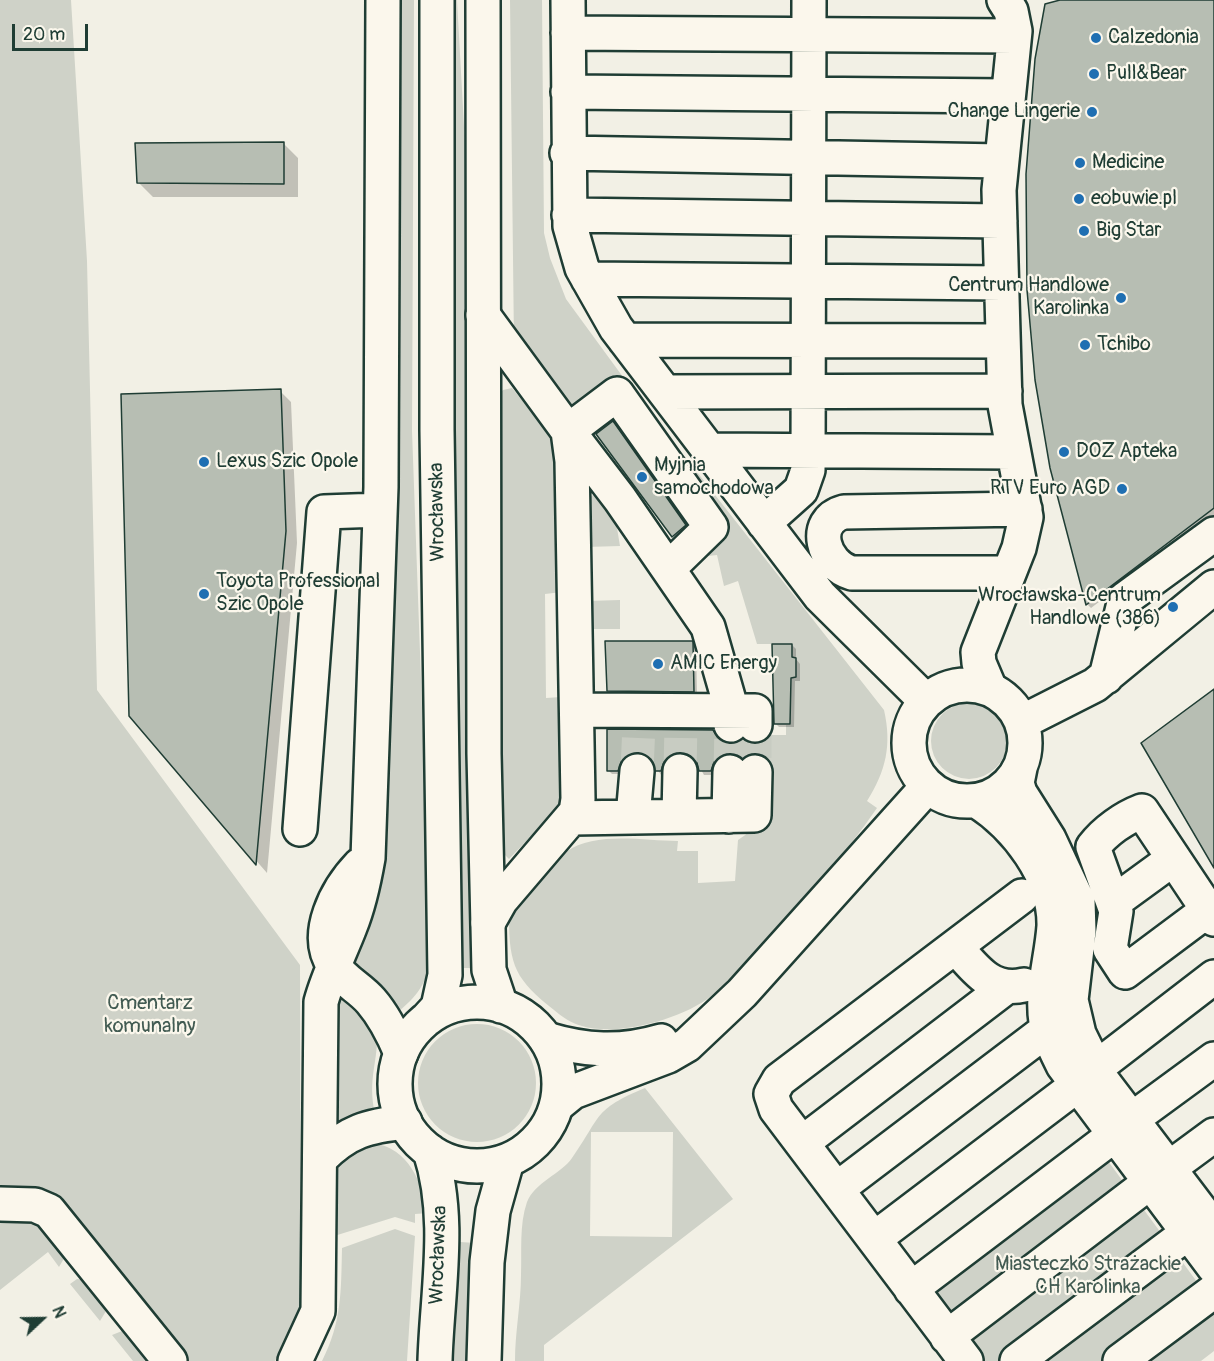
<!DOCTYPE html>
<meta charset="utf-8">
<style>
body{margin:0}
#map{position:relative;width:1214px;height:1361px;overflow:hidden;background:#f2f0e5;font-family:Pangolin,sans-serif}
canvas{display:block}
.north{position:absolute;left:12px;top:1289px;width:60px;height:60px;-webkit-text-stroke:4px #fbf7ec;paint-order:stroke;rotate:68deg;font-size:16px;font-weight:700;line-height:24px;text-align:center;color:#1f3d34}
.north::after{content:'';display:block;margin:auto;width:21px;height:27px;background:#1f3d34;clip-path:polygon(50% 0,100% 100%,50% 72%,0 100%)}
.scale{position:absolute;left:12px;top:24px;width:76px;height:27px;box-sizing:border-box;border:3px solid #1f3d34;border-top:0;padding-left:8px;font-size:18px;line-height:21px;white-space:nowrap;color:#1f3d34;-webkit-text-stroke:4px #fbf7ec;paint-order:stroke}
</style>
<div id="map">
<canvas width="1214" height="1361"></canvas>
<div class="north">N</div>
<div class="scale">20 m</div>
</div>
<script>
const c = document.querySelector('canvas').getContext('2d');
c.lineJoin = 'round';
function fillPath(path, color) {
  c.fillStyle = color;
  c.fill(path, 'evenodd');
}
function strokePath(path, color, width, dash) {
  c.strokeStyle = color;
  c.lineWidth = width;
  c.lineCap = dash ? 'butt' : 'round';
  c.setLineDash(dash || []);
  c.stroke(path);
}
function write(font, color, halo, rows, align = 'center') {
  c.font = font + ' Pangolin,sans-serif';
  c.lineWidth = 4.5;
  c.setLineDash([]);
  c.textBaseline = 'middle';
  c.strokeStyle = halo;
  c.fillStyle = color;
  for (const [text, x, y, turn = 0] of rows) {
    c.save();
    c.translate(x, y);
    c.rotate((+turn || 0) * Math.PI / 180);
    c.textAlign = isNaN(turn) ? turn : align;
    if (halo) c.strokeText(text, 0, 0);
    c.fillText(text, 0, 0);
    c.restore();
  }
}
const green = new Path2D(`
 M 0,0 L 71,0 L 87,261 L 97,690 L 300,965 L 301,1287 L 298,1316 L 275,1361 L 186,1361 L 71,1214 L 0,1191 Z
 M 393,0 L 414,0 L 412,431 L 431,957 C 427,984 417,996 397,1013 L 364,982 L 349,958 Z
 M 451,0 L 457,0 L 465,144 L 465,647 L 474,890 L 480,968 L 463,968 L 452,691 Z
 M 510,0 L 542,0 L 544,233 L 550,258 L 566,299 L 631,388 L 884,710 C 892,745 886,771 867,801 L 877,808 C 843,858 800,903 759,947 C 743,963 729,982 711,996 C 683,1019 617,1037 582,1026 C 571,1023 562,1017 554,1010 C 516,980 509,966 509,918 L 566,852 C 595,831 643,841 678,841 L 677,851 L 698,851 L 698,883 L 735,881 L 738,840 C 777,817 767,775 766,735 L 786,735 L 786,725 L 790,725 L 788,678 L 796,677 L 796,658 L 791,657 L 792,644 L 757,644 L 738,581 L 724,586 L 717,555 L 691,558 L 730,528 L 615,375 L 578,403 L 568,406 L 514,344 Z
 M 512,388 L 553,438 L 561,455 L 562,592 L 545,594 L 546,698 L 561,697 L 564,794 L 559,807 L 509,859 L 505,855 L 498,634 L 498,396 L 503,390 Z
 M 594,494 L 616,522 L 620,546 L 586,547 L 586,501 Z
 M 620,600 L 620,629 L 587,629 L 587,601 Z
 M931 741a38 38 0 1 1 76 0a38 38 0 1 1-76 0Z
 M 338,990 L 377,1029 C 379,1061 367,1078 375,1114 L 337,1128 L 330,1113 Z
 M418 1083a59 59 0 1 1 118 0a59 59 0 1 1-118 0Z
 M 645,1088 L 733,1199 L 544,1345 L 544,1361 L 515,1361 C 515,1332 521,1303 521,1275 C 522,1251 519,1225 527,1202 C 535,1182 561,1174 572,1158 C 602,1116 592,1110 645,1088 ZM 591,1132 L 673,1132 L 672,1237 L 590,1236 Z
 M 373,1143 C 409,1148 421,1182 429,1213 L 415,1214 L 415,1223 L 395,1217 L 331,1237 C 331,1210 323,1172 347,1153 C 354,1148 365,1146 373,1143 Z
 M 1105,1157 L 1214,1305 L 1214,1351 L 1201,1361 L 982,1361 L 929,1291 Z
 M 0,1215 L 33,1217 L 66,1255 L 59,1267 L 48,1252 L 0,1290 Z
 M 395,1229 L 415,1236 L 407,1361 L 322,1361 C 342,1322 341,1291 342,1248 Z
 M 460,1242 L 476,1243 L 468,1361 L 454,1361 Z
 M 77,1279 L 87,1280 L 105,1298 L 106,1311 L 100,1321 L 70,1284 Z
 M 122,1331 L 133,1333 L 147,1361 L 133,1361 L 112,1335 Z`);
const shadow = new Path2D(`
 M 1066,0 L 1214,0 L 1214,515 L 1091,608 L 1087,604 L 1036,379 L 1026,244 L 1028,151 Z
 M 284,144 L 298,158 L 298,197 L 153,197 L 139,183 Z
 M 280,391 L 291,402 L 297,543 L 267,873 L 130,716 Z
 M 613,423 L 627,436 L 699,539 L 687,550 L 674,536 L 598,434 Z
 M 692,643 L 696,647 L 697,695 L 613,695 L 608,690 Z
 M 792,645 L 796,649 L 796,659 L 800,664 L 800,681 L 795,681 L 794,727 L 779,727 L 775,723 Z
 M 608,730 L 713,731 L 722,742 L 729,745 L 762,744 L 766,748 L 766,758 L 760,757 L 748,762 L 736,757 L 726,759 L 715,775 L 704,775 L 695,759 L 685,756 L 665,775 L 661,775 L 651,759 L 643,756 L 633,758 L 622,774 L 612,774 L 608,770 Z`);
const building = new Path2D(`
 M 1060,0 L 1214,0 L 1214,508 L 1086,605 L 1050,468 L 1035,380 L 1027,290 L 1026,174 L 1035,59 L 1045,4 Z
 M 284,142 L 284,184 L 137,183 L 135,143 Z
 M 281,389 L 286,531 L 256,865 L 129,716 L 121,394 Z
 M 613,421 L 686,525 L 672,537 L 596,434 Z
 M 605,641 L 693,641 L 694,692 L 607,691 Z
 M 772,644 L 792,644 L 792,657 L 796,658 L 796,677 L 791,678 L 790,724 L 774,724 Z
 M 1214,689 L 1214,868 L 1141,743 Z
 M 607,729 L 713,730 L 720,740 L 729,744 L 743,739 L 754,744 L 762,742 L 762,755 L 755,753 L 743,759 L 731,753 L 722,755 L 714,762 L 711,771 L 699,771 L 697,763 L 690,755 L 680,752 L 671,755 L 664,762 L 661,771 L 655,771 L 648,756 L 638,752 L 629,754 L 622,760 L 618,771 L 607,771 Z`);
const minorTunnel = new Path2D(`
 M 755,725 L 755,772
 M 637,771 L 639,724
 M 680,771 L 681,724
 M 730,772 L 731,725`);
const minor = new Path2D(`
 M 568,0 L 570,226 L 582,268 L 616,328 L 820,596 L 926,701
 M 568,33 L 1014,36
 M 568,92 L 1007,96
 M 567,153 L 1001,161
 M 569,215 L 1000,221
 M 588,279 L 1002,283
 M 483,315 L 568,431 L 572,461 L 578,799 L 576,812 L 501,900 L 488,923
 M 625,340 L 1003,341
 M 665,392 L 1005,391
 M 709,450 L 1013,452
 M 764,523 L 801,490 L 808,470 L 809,0
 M 669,568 L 711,527 L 617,394 L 568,431 L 620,499 L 708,627 L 732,711 L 731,725
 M 1008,573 L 852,573 C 823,565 810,521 844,512 L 1025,509
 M 1106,677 L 1125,599 L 1214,534
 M909 743a58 58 0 1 1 116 0a58 58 0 1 1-116 0Z
 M 990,689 L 979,663 L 978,652 L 1019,548 L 1026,517 L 1005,405 L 999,190 L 1015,31 L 1011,11 L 1004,0
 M 578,710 L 755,711 L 755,725
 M 1022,722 L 1095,685 L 1214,587
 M 1020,768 L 1017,783 L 1020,793 L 1049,839 L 1078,901 L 1079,931 L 1071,1000 L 1079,1034 L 1101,1079 L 1214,1228
 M 977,801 C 1016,826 1055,876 1054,926 C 1052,957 1041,990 1046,1022 C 1049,1037 1056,1051 1063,1065 L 1214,1267
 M 679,816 L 680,771
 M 729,816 L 730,772
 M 633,817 L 637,771
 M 573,818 L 754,815 L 755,772
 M 300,829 L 324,512 L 380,510
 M 360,865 C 337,889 312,934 334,966 C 344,981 360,988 371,1001 C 384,1016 393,1034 401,1053
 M 1114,902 L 1173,859
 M 1208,910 L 1125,972 L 1110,949 L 1116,911 L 1093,847 C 1105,831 1124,818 1142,811 L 1214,919
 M 956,947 C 975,969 992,993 1024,985
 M 546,1039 C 586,1051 620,1053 661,1041
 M 1101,1064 L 1214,977
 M 557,1105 L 573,1092 L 668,1056 L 687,1045 L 742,993 L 928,786
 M 1139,1114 L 1214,1059
 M 802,1143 L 1005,988
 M 321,1158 C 348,1131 368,1126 405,1122
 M 1176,1163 L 1214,1135
 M 837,1189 L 1048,1029
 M 0,1204 L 35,1205 L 49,1211 L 170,1361
 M 874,1239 L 1076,1086
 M 911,1289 L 1113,1136
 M 947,1337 L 1149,1183
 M 295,1361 L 318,1311 L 321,1002 C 328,976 340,953 350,927 C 359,905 364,881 368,858 L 381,487 L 383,0
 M 966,1361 L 776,1109 L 771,1094 L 779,1080 L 1022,896
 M 1017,1361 L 1185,1235
 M 1120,1361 L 1214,1291`);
const major = new Path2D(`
 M 483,0 L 484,754 L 489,970 L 501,1006
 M395 1084a82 82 0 1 1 164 0a82 82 0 1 1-164 0Z
 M 427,1019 L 438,1007 L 445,975 L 437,430 L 437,0
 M 430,1151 C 452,1218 437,1292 435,1361
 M 484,1361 L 487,1262 L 493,1211 L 507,1161`);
const markers = [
 [1096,38,6,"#1f6fb2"],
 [1094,74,6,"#1f6fb2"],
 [1092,112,6,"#1f6fb2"],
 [1080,163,6,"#1f6fb2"],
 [1079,199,6,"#1f6fb2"],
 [1084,231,6,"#1f6fb2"],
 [1121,298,6,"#1f6fb2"],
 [1085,345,6,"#1f6fb2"],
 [1064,452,6,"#1f6fb2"],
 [204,462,6,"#1f6fb2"],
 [642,477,6,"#1f6fb2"],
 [1122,489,6,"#1f6fb2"],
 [204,594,6,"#1f6fb2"],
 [1173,607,6,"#1f6fb2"],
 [658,664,6,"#1f6fb2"]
];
const poiNames = [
 ["Calzedonia",1108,38],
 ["Pull&Bear",1106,74],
 ["Change Lingerie",1080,112,"right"],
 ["Medicine",1092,163],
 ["eobuwie.pl",1091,199],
 ["Big Star",1096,231],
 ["Centrum Handlowe",1109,286,"right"],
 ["Karolinka",1109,309,"right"],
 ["Tchibo",1097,345],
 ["DOZ Apteka",1076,452],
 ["Lexus Szic Opole",216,462],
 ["Myjnia",654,466],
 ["samochodowa",654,489],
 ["RTV Euro AGD",1110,489,"right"],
 ["Toyota Professional",216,582],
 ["Szic Opole",216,605],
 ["Wrocławska-Centrum",1161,596,"right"],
 ["Handlowe (386)",1161,619,"right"],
 ["AMIC Energy",670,664]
];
const streetNames = [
 ["Wrocławska",438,512,-91],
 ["Wrocławska",439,1255,-88]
];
const parkNames = [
 ["Cmentarz",150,1004],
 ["komunalny",150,1027],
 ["Miasteczko Strażackie",1088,1265],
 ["CH Karolinka",1088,1288]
];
fillPath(green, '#cfd2c8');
fillPath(shadow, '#0003');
fillPath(building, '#b7beb3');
strokePath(building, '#1f3d34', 1.5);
strokePath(minorTunnel, '#c8ccc2', 33, [33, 16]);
strokePath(minor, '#1f3d34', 38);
strokePath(major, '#1f3d34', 38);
strokePath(minor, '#fbf7ec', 33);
strokePath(major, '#fbf7ec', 33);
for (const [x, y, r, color] of markers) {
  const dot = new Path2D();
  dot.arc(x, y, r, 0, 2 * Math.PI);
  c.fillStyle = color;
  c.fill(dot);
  strokePath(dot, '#fbf7ec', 2);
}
write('20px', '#1f3d34', '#fbf7ec', poiNames, 'left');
write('20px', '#1f3d34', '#fbf7ec', streetNames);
write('20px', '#425b52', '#fbf7ec', parkNames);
</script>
